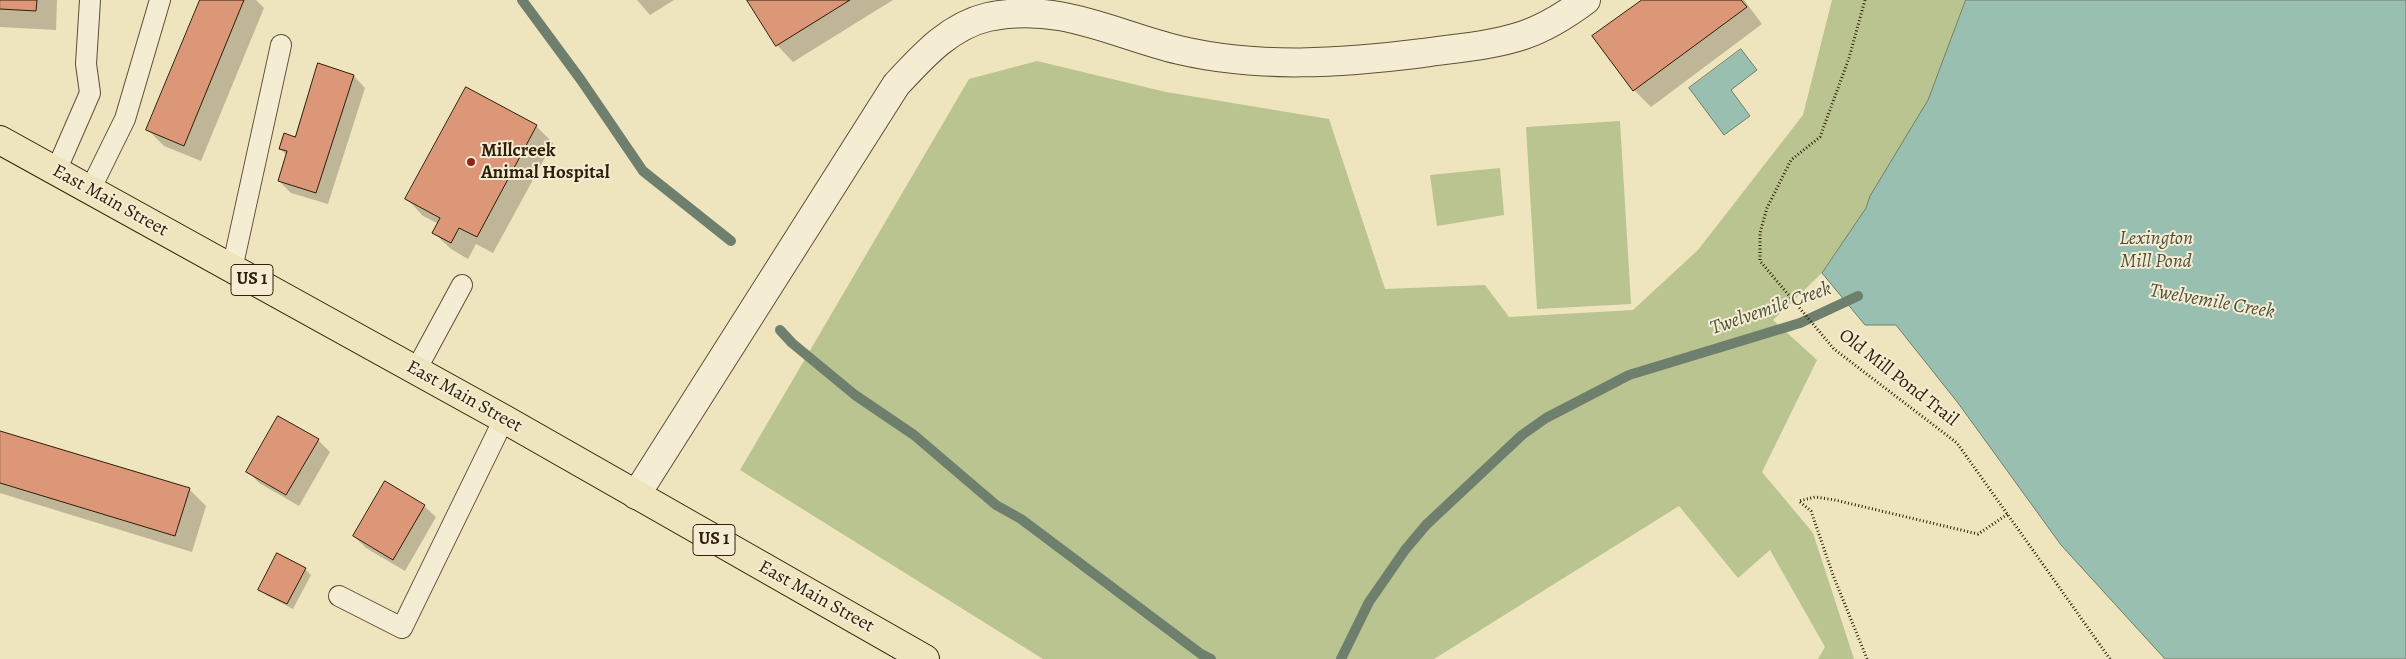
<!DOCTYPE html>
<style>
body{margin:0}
canvas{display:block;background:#eee4bd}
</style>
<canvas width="2406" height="659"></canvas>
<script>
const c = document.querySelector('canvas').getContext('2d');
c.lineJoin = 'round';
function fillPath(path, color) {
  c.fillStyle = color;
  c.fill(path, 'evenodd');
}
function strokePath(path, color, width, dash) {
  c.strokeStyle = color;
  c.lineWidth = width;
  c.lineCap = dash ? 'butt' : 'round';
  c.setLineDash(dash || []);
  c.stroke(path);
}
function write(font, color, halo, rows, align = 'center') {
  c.font = font + ' Alegreya,serif';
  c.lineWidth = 4;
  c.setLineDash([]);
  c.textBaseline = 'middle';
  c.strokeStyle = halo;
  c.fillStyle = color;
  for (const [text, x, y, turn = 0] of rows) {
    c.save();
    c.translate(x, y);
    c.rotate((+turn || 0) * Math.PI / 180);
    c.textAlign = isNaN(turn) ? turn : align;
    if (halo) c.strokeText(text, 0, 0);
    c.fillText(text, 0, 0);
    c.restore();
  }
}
const green = new Path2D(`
 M 1832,0 L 1966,0 L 1928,100 L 1870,196 L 1866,208 L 1822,273 L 1773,320 L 1817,360 L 1762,472 L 1813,533 L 1854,659 L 1818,659 L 1825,647 L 1770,550 L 1738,578 L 1679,506 L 1434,659 L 1043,659 L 740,470 L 969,79 L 1037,61 L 1166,92 L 1329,119 L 1385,289 L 1485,285 L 1509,317 L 1633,310 L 1698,250 L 1803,115 Z
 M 1620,121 L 1631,304 L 1537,309 L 1526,127 Z
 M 1500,168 L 1504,215 L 1437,226 L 1430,175 Z`);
const water = new Path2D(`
 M 1966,0 L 2406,0 L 2406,659 L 2165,659 L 2061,545 L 1958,403 L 1896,325 L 1865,325 L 1822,273 L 1866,208 L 1870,196 L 1928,100 Z
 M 1741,49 L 1757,70 L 1731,90 L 1750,116 L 1724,135 L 1689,88 Z`);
const shadow = new Path2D(`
 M 0,0 L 57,0 L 56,30 L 0,27 Z
 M 202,0 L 256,0 L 264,8 L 201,161 L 164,146 L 148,130 Z
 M 637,0 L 674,0 L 650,15 Z
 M 748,0 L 893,0 L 793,62 L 777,45 Z
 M 1644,0 L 1744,0 L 1762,24 L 1651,107 L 1634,90 L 1594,37 Z
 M 354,76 L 365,88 L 328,204 L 291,193 L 279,181 L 287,155 L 280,149 L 296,138 Z
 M 466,89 L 536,126 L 553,143 L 493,253 L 476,244 L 468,259 L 451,249 L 434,233 L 439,224 L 423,216 L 407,199 Z
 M 0,432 L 189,489 L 206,506 L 192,552 L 0,493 Z
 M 318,440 L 330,452 L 299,506 L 259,483 L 248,471 Z
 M 424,506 L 436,517 L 405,571 L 366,548 L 354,536 Z
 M 305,569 L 311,575 L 293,609 L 266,595 L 260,589 Z`);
const stream = new Path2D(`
 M 522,0 L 581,80 L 643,171 L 731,241
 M 780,330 L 792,343 L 855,395 L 914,435 L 996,505 L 1021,519 L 1201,654 L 1211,659
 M 1341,659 L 1369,602 L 1405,550 L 1426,525 L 1522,435 L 1546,418 L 1629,375 L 1800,323 L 1858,296`);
const building = new Path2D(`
 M 0,0 L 37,0 L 36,11 L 0,9 Z
 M 200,0 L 244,0 L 184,146 L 146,130 Z
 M 747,0 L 850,0 L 776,46 Z
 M 1642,0 L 1741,0 L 1747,7 L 1633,91 L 1592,36 Z
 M 318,63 L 354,75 L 316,193 L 278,181 L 287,151 L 279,149 L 284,133 L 295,137 Z
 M 466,87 L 537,125 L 477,237 L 459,228 L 451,243 L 432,233 L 440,218 L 405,199 Z
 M 278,416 L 319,439 L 286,495 L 246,472 Z
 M 0,431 L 190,488 L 175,536 L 0,483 Z
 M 385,481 L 425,505 L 393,560 L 353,536 Z
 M 277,553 L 306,568 L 287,604 L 258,590 Z`);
const path = new Path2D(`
 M 1865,0 L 1849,58 L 1820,137 L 1791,160 L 1767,208 L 1760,233 L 1760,261 L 1834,349 L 1957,443 L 2110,659
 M 1867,659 L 1833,575 L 1811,511 L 1799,501 L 1815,497 L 1835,500 L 1978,534 L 2008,514`);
const lane = new Path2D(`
 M 56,171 L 90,93 L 86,64 L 90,0
 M 90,190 L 125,119 L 160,0
 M 232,269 L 281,45
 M 416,370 L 462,285
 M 339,596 L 402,628 L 504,419`);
const street = new Path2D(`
 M 636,495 L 896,85 C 922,57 949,26 988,17 C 1060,2 1113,34 1179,50 C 1260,69 1342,63 1423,53 C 1457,48 1491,46 1524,35 C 1547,27 1566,15 1586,0`);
const primary = new Path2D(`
 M 0,140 L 504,419 L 925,659`);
const markers = [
 [471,162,5,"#8f2418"]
];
const shields = [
 [252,280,42],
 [714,540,42]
];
const shieldNames = [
 ["US 1",252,280],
 ["US 1",714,540]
];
const poiNames = [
 ["Millcreek",481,151],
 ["Animal Hospital",481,173]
];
const streetNames = [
 ["East Main Street",110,201,29],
 ["Old Mill Pond Trail",1898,378,38],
 ["East Main Street",464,397,29],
 ["East Main Street",816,597,29]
];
const waterNames = [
 ["Lexington",2156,239],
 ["Mill Pond",2156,262],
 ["Twelvemile Creek",2212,302,10],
 ["Twelvemile Creek",1771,309,-19]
];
fillPath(green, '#b9c490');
fillPath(water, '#99bfb0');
strokePath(water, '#6f7f6d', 1);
fillPath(shadow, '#0003');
strokePath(stream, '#6f7f6d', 10);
fillPath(building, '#dc9678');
strokePath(building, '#2f1f08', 1);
strokePath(lane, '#5f5035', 22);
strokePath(street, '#5f5035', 30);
strokePath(primary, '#2f1f08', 30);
strokePath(path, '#2f1f08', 3, [1, 2.5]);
strokePath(lane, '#f4edd4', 20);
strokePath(street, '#f4edd4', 28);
strokePath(primary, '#eee4bd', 28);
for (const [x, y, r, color] of markers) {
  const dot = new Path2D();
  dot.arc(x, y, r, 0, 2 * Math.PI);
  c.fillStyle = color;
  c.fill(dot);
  strokePath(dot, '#f4edd4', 2);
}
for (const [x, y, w] of shields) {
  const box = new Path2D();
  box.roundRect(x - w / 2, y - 15.5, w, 31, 4);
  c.fillStyle = '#f4edd4';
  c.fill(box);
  strokePath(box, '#2f1f08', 1);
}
write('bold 18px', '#2f1f08', null, shieldNames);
write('bold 19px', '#2f1f08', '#f4edd4', poiNames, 'left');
write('19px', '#2f1f08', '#f4edd4', streetNames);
write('italic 20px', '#4f4f3a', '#f4edd4', waterNames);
</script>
